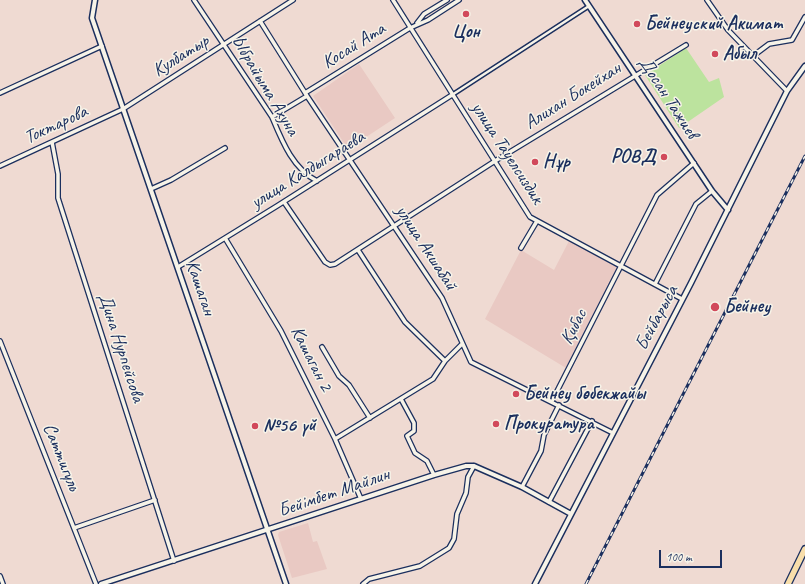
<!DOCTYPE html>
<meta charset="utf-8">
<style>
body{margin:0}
#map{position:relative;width:805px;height:584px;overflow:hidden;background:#efdad2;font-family:Caveat,sans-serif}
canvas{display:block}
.scale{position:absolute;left:659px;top:550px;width:63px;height:18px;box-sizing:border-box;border:2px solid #1b2f5e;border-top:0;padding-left:5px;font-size:12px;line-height:14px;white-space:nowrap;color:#1b2f5e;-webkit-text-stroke:3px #f7f3e8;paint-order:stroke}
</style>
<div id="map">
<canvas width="805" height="584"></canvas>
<div class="scale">100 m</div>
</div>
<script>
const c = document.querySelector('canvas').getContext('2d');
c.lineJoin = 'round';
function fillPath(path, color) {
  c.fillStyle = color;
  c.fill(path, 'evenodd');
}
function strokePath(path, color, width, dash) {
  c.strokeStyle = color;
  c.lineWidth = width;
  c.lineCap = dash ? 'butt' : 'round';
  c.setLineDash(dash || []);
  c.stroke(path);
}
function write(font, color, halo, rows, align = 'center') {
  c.font = font + ' Caveat,sans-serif';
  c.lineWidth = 3;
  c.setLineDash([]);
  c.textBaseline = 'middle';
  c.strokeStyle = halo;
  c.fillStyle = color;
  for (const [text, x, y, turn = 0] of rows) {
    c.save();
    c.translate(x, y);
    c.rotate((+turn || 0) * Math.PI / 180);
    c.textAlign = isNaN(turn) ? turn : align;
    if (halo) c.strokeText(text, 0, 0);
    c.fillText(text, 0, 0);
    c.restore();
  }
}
const built = new Path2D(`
 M 359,64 L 395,118 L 348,149 L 313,96 Z
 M 569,241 L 617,267 L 566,368 L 485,319 L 521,250 L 554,270 Z
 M 308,523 L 313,542 L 317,541 L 327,569 L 292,578 L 278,535 L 279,532 Z`);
const green = new Path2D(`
 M 686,48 L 709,82 L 719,78 L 724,97 L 679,128 L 645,75 Z`);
const pedestrian = new Path2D(`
 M 452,95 L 589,6`);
const minor = new Path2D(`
 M 194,0 L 272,117 C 282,141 293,169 317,181
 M 393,0 L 530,217 L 682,299
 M 707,0 L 728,30 L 787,91
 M 260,21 L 307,96 L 442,298 L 471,362 L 613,433
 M 417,23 L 424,14 L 447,0
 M 753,56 L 769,44 L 792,40 L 805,17
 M 0,93 L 102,46
 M 305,93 L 410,28 L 428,20 L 459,0
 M 272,117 L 307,96
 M 52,142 L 58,174 L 58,198 L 174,561
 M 0,166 L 123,109 L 293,0
 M 151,189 L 171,180 L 225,148
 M 284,202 L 325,262 L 330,265 L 335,264 L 495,161 L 686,45
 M 225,238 L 281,331 L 335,439 L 361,499
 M 521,248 L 537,221
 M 358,250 L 405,322 L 445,361
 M 178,267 L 277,206 L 452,95
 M 655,284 L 696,204 L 712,191
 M 0,341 L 96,584
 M 322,347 L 339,376 L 349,385 L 370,418
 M 401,399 L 414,423 L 414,431 L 407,436 L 415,453 L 427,461 L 434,475
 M 552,401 L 657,195 L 694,163
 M 335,439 L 433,379 L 445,361 L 462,344
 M 522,487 L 541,451 L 544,435 L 559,405
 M 549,502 L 592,421
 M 74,528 L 155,500
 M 0,576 L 3,584
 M 363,584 L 369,579 L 420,566 L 449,548 L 454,539 L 457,514 L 466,493 L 468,477 L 474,466`);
const tertiary = new Path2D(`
 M 95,0 L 92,18 L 286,584
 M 585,0 L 712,191 L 728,210
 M 101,584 L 434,475 L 466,466 L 474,466 L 522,487 L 571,514
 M 535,584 L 691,283 L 787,91 L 805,66`);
const trunk = new Path2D(`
 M 788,584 L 805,549`);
const rail = new Path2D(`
 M 586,584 L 805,156`);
const markers = [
 [466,14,4,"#d1495b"],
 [637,24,4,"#d1495b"],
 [715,54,4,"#d1495b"],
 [664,157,4,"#d1495b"],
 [535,162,4,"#d1495b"],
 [715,307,5,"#d1495b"],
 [516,394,4,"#d1495b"],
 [496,424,4,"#d1495b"],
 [255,426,4,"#d1495b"]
];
const poiNames = [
 ["Бейнеуский Акимат",645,24],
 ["Цон",466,32,"center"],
 ["Абыл",723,54],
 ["РОВД",656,157,"right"],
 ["Нұр",543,162],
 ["Бейнеу",724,307],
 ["Бейнеу бөбекжайы",524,394],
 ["Прокуратура",504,424],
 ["№56 үй",263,426]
];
const streetNames = [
 ["Косай Ата",354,46,-32],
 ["Кулбатыр",181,56,-32],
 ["Ыбрайыма Ахуна",265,86,59],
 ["Алихан Бокейхан",573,96,-32],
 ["Досан Тажиев",668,98,57],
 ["Токтарова",56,125,-25],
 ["улица Тауелсиздик",507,153,57],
 ["улица Калдыгараева",308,170,-32],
 ["улица Акшабай",426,248,57],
 ["Кашаган",200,288,71],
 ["Бейбарыса",657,318,-62],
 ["Қибас",574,327,-63],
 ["Дина Нурпейсова",121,348,72],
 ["Кашаган 2",311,359,63],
 ["Саттигуль",61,457,68],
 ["Бейімбет Майлин",334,493,-19]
];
fillPath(built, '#e9c9c3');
fillPath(green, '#bce39e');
strokePath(pedestrian, '#1b2f5e', 5.5);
strokePath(minor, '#1b2f5e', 6);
strokePath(tertiary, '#1b2f5e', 7);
strokePath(trunk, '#1b2f5e', 8);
strokePath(pedestrian, '#f7f3e8', 2.5);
strokePath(minor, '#f7f3e8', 3.5);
strokePath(tertiary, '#f7f3e8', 4);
strokePath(trunk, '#f8deab', 5.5);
strokePath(rail, '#1b2f5e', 3);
strokePath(rail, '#f7f3e8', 1.5, [4.5]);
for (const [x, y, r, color] of markers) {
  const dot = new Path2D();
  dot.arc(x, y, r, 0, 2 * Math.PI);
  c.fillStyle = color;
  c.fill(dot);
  strokePath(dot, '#f7f3e8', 1.5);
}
write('bold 19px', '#1b2f5e', '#f7f3e8', poiNames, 'left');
write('19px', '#1b2f5e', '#f7f3e8', streetNames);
</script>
